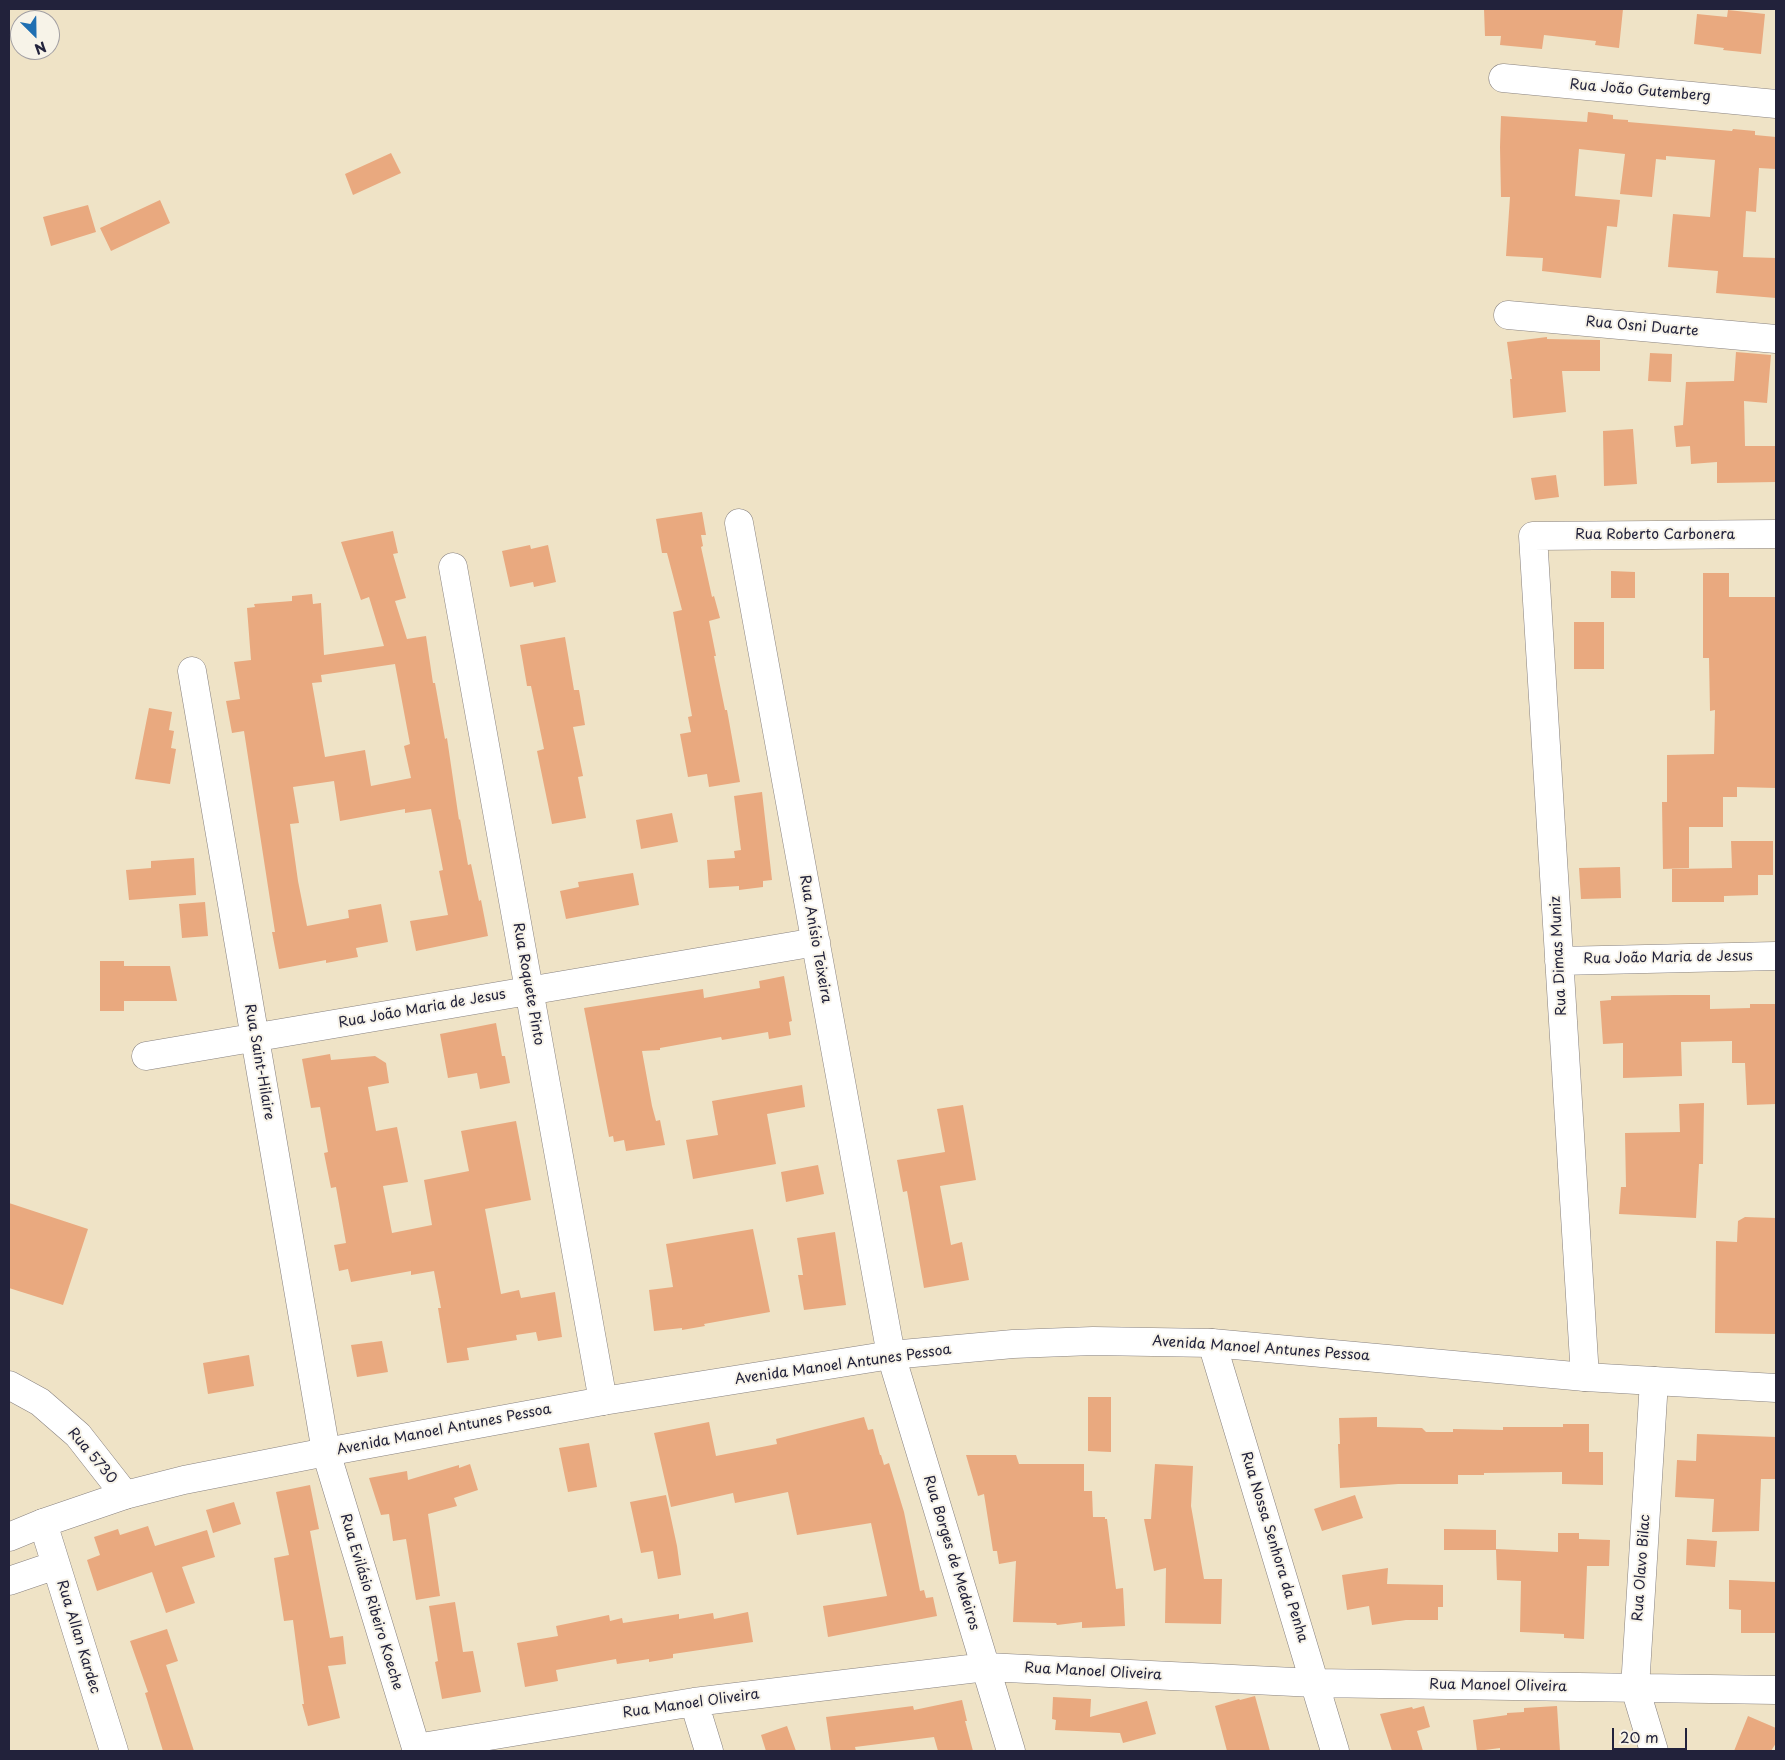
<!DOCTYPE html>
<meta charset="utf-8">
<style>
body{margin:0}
#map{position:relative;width:1785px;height:1760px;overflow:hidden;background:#efe3c6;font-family:"Playpen Sans",sans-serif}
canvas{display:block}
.frame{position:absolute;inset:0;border:10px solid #22223b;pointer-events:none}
.north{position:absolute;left:10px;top:10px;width:50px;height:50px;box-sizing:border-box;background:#f7f3e8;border:1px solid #a29fa3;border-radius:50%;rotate:157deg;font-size:14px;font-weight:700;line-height:20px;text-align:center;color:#22223b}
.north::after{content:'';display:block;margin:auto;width:18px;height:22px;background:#1f6fb2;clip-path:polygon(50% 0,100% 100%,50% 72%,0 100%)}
.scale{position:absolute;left:1612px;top:1728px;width:75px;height:22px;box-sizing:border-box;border:2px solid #22223b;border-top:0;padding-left:6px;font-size:15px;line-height:18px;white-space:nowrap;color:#22223b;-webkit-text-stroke:4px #f7f3e8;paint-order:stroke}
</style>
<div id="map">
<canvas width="1785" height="1760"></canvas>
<div class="frame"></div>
<div class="north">N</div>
<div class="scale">20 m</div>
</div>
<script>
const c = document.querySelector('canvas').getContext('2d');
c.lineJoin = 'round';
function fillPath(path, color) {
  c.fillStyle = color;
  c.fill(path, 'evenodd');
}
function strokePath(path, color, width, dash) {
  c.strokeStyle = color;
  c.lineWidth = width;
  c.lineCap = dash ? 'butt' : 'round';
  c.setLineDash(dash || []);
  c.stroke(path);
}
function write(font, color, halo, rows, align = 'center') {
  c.font = font + ' "Playpen Sans",sans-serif';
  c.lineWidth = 4;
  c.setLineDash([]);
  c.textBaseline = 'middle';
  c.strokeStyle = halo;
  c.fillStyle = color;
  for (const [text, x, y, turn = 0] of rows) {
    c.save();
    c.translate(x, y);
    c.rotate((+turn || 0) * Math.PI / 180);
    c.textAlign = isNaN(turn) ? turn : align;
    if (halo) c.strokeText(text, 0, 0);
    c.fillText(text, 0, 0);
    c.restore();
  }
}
const building = new Path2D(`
 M 1484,9 L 1623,9 L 1619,48 L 1595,45 L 1596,41 L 1544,35 L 1542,49 L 1500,45 L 1501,36 L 1485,36 Z
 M 1728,10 L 1765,14 L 1761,54 L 1723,50 L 1724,48 L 1694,44 L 1697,14 L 1727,17 Z
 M 1588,112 L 1613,115 L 1613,119 L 1628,120 L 1628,122 L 1732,131 L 1733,129 L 1755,131 L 1755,135 L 1776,137 L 1776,169 L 1759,168 L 1756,212 L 1746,211 L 1743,257 L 1776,258 L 1776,298 L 1716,293 L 1718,271 L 1668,267 L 1673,214 L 1710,217 L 1715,160 L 1666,156 L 1666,160 L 1656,159 L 1652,197 L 1620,194 L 1625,154 L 1579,149 L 1575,196 L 1620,200 L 1617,227 L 1607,226 L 1601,278 L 1542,271 L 1543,258 L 1506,256 L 1510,197 L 1501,197 L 1500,147 L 1501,116 L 1587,122 Z
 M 391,153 L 401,173 L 353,195 L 345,174 Z
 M 160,200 L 170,223 L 111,251 L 100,228 Z
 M 88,205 L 96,232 L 51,246 L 43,217 Z
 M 1547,337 L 1547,339 L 1600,340 L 1600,371 L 1562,371 L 1566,412 L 1513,418 L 1510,379 L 1512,379 L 1507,342 Z
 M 1736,352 L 1771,355 L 1767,403 L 1744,401 L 1745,446 L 1776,446 L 1776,482 L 1717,483 L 1717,462 L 1691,464 L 1690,446 L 1676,447 L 1674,426 L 1683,425 L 1686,382 L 1734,381 Z
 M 1650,353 L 1672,354 L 1671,382 L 1648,381 Z
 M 1633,429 L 1637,484 L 1604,486 L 1603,431 Z
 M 1556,475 L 1559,497 L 1535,500 L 1531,478 Z
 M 702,512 L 706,535 L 701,535 L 703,546 L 701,547 L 712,597 L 714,596 L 720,618 L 709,621 L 716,656 L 714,656 L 725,710 L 727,710 L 740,782 L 709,787 L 707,774 L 688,777 L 680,734 L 691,732 L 688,717 L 692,716 L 673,612 L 682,610 L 667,553 L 662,553 L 656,519 Z
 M 393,531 L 398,553 L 393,554 L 406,598 L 395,601 L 407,639 L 426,636 L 433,683 L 435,683 L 445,739 L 447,738 L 459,820 L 460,819 L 468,865 L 471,864 L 479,901 L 481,900 L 488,936 L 416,951 L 410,921 L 448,915 L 439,871 L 443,870 L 431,809 L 405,813 L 405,809 L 340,821 L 334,781 L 293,787 L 299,823 L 290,824 L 298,881 L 307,926 L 349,918 L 348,910 L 381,904 L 388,942 L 356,948 L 358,957 L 326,963 L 326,960 L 279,969 L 272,932 L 275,932 L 244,731 L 232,733 L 226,701 L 240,699 L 234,662 L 251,660 L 247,608 L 255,607 L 254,604 L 292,601 L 292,596 L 312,594 L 313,604 L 321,603 L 324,655 L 384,646 L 369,597 L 361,600 L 341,542 ZM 395,664 L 410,744 L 404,746 L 411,778 L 371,786 L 365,750 L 325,757 L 312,683 L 322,682 L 321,675 Z
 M 530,545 L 531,549 L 548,545 L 556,582 L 534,587 L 533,582 L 510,587 L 502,551 Z
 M 1611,571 L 1635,572 L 1635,598 L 1611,598 Z
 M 1703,573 L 1729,573 L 1729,597 L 1776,597 L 1776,788 L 1737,787 L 1737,797 L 1723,797 L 1723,827 L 1689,827 L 1689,868 L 1663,869 L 1662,802 L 1667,802 L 1667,755 L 1714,754 L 1715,710 L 1710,711 L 1709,658 L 1703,658 Z
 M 1574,622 L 1604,622 L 1604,669 L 1574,669 Z
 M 565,637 L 574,690 L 579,690 L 585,725 L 573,727 L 583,776 L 578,777 L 586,818 L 552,824 L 537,751 L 544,749 L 531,686 L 527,686 L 520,645 Z
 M 149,708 L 172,712 L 169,730 L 174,731 L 171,748 L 176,749 L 170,784 L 135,779 Z
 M 762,792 L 772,880 L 763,881 L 763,887 L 739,890 L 739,886 L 709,888 L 707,860 L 735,858 L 734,851 L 741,850 L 734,796 Z
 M 672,813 L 678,842 L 641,849 L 636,820 Z
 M 1731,841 L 1773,841 L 1773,875 L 1758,875 L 1758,895 L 1724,896 L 1724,902 L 1672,902 L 1672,869 L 1732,868 Z
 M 194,858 L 196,895 L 129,900 L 126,870 L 151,868 L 151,861 Z
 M 1620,867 L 1621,898 L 1581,899 L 1579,868 Z
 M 633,873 L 639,905 L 566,919 L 560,891 L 579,887 L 578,882 Z
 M 205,902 L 208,936 L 182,938 L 179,904 Z
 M 100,961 L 124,961 L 124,966 L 170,966 L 177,1001 L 124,1001 L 124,1011 L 100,1011 Z
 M 784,976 L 792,1021 L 789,1022 L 791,1035 L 769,1039 L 768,1032 L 722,1040 L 721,1037 L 660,1048 L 660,1050 L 642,1051 L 652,1106 L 656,1121 L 660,1120 L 665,1145 L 626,1151 L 624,1140 L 614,1142 L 613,1136 L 609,1137 L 584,1008 L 703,989 L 704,998 L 760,988 L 759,981 Z
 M 1674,995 L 1710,995 L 1710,1009 L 1750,1008 L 1750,1004 L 1776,1004 L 1776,1104 L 1747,1105 L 1745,1063 L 1732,1063 L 1732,1041 L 1681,1042 L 1682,1076 L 1623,1078 L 1623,1043 L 1603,1044 L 1600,1001 L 1611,1000 L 1611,996 Z
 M 496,1023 L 502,1056 L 505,1056 L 510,1083 L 480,1089 L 477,1073 L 448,1078 L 440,1034 Z
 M 330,1054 L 331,1060 L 375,1056 L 386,1063 L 389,1083 L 368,1087 L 376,1131 L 397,1127 L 408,1182 L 383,1186 L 392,1233 L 432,1225 L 424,1180 L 469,1171 L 461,1131 L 516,1121 L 531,1200 L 485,1209 L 501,1294 L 519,1290 L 521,1298 L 555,1292 L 562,1337 L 538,1341 L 536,1332 L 516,1335 L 517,1340 L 467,1348 L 469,1360 L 447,1363 L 438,1308 L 441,1308 L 434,1271 L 411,1275 L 411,1271 L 351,1282 L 348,1269 L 339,1271 L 334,1245 L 346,1243 L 336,1187 L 331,1188 L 324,1153 L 328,1152 L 320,1107 L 311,1108 L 302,1059 Z
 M 802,1085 L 805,1107 L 767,1114 L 776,1164 L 693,1179 L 686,1140 L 718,1135 L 712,1101 Z
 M 1704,1103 L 1703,1164 L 1699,1164 L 1696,1218 L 1619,1214 L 1621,1187 L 1626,1187 L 1625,1133 L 1680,1132 L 1679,1104 Z
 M 963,1105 L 976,1180 L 940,1186 L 951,1245 L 962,1242 L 969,1280 L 924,1288 L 907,1191 L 903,1192 L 897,1160 L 945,1152 L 937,1109 Z
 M 818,1165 L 824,1194 L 786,1202 L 781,1172 Z
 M 9,1203 L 88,1229 L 63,1305 L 9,1288 Z
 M 1745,1217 L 1776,1218 L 1776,1334 L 1715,1333 L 1716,1241 L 1737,1242 L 1738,1221 Z
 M 753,1229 L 770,1312 L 704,1324 L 705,1326 L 682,1330 L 682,1328 L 654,1331 L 649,1290 L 673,1287 L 666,1244 Z
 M 835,1232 L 846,1305 L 804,1310 L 798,1275 L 803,1275 L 797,1238 Z
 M 382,1341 L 388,1372 L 357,1377 L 351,1345 Z
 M 249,1355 L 254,1386 L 208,1394 L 203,1363 Z
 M 1088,1397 L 1111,1397 L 1111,1452 L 1088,1451 Z
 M 864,1417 L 868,1430 L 873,1429 L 880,1455 L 881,1455 L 884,1465 L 889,1463 L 904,1512 L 920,1591 L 924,1590 L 926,1598 L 933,1597 L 937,1616 L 828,1637 L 823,1606 L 887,1596 L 871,1523 L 797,1535 L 788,1492 L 735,1503 L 733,1493 L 671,1507 L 654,1433 L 709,1422 L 716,1456 L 777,1444 L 776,1439 Z
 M 1377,1417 L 1377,1427 L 1422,1428 L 1426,1432 L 1453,1432 L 1453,1429 L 1503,1430 L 1503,1427 L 1563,1427 L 1563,1424 L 1589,1424 L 1589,1452 L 1603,1452 L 1603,1485 L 1562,1484 L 1562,1472 L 1484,1473 L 1484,1475 L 1458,1475 L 1458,1484 L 1398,1484 L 1340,1488 L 1338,1444 L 1340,1444 L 1339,1418 Z
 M 1697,1434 L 1776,1437 L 1776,1479 L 1761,1479 L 1759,1531 L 1712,1532 L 1714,1499 L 1675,1497 L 1677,1460 L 1696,1461 Z
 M 589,1443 L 597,1487 L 568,1492 L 559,1448 Z
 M 966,1455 L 1016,1455 L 1019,1464 L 1084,1464 L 1084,1491 L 1092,1491 L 1093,1517 L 1105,1517 L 1105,1519 L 1107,1519 L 1116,1589 L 1123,1588 L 1125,1626 L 1082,1628 L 1082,1622 L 1057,1625 L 1056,1623 L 1013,1622 L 1016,1561 L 999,1564 L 997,1551 L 993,1551 L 984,1494 L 978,1496 Z
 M 470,1464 L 478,1490 L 454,1498 L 457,1506 L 428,1514 L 440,1596 L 416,1600 L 406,1539 L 393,1541 L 389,1514 L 381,1515 L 369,1478 L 407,1471 L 408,1480 L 459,1465 L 459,1468 Z
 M 1155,1464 L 1193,1466 L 1191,1506 L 1204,1579 L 1222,1579 L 1221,1624 L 1165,1623 L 1166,1568 L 1154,1571 L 1144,1519 L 1151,1519 Z
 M 310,1485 L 319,1529 L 310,1531 L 330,1638 L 343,1636 L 346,1664 L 328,1666 L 340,1718 L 308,1726 L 302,1704 L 304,1704 L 293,1620 L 284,1621 L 274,1558 L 289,1555 L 276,1492 Z
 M 666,1495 L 677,1546 L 681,1575 L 658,1579 L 653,1551 L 641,1553 L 630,1502 Z
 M 1355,1495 L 1363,1518 L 1322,1531 L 1314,1509 Z
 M 234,1502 L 241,1524 L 213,1533 L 206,1510 Z
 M 148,1526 L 155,1546 L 207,1530 L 215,1557 L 182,1567 L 195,1603 L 166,1613 L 152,1572 L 97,1591 L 87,1560 L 100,1555 L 94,1537 L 118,1529 L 120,1535 Z
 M 1444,1529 L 1496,1530 L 1496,1549 L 1558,1552 L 1558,1533 L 1579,1533 L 1579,1539 L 1610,1540 L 1609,1566 L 1587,1566 L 1584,1639 L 1564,1638 L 1564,1634 L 1520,1632 L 1521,1581 L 1497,1580 L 1496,1550 L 1444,1550 Z
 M 1687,1539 L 1717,1541 L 1715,1567 L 1686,1565 Z
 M 1388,1568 L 1387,1584 L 1443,1585 L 1443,1607 L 1438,1607 L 1438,1620 L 1406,1620 L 1372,1625 L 1369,1606 L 1347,1610 L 1342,1575 Z
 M 1729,1580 L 1776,1582 L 1776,1633 L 1741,1633 L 1741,1610 L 1729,1609 Z
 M 455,1602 L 463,1652 L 473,1651 L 481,1692 L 442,1699 L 435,1662 L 438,1661 L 429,1606 Z
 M 748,1612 L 753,1642 L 673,1654 L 673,1658 L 649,1662 L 649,1659 L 617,1664 L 616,1659 L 556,1670 L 558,1681 L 525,1687 L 517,1643 L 558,1636 L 556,1626 L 609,1615 L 610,1621 L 622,1618 L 623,1623 L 679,1614 L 679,1619 L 713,1613 L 714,1619 Z
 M 167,1629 L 178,1661 L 166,1665 L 194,1751 L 163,1751 L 145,1693 L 148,1692 L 130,1641 Z
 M 1255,1696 L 1270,1751 L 1227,1751 L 1215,1706 L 1239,1699 L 1240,1700 Z
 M 1053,1697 L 1091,1699 L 1090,1717 L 1147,1701 L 1156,1734 L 1123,1743 L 1120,1733 L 1055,1730 L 1056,1720 L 1052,1719 Z
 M 962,1700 L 967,1721 L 965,1721 L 973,1751 L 938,1751 L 934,1737 L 855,1747 L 856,1751 L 831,1751 L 826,1717 L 913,1706 L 914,1710 Z
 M 1424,1706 L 1430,1727 L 1417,1731 L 1423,1751 L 1392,1751 L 1380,1714 L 1412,1707 L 1413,1709 Z
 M 1557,1706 L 1560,1751 L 1500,1751 L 1500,1748 L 1477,1751 L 1473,1720 L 1507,1715 L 1507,1713 L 1524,1712 L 1524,1708 Z
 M 1748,1716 L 1776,1728 L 1776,1743 L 1771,1751 L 1734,1751 Z
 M 787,1726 L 796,1751 L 766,1751 L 761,1735 Z`);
const minor = new Path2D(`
 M 1503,78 L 1776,104
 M 1508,315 L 1776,339
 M 739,523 L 891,1355 L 1011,1751
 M 453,567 L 603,1401
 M 192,671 L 326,1452 L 417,1751
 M 1559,961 L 1776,956
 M 146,1056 L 816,942
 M 1212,1343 L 1335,1751
 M 1585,1377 L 1533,536 L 1776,534
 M 1654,1381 L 1635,1688 L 1654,1751
 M 9,1385 L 40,1402 L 78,1435 L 125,1495
 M 43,1523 L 114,1751
 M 9,1581 L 56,1565
 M 694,1702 L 709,1751
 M 416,1748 L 694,1702 L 986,1667 L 1315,1683 L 1776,1690`);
const major = new Path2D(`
 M 9,1537 L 43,1523 L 125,1495 L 184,1480 L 326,1452 L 603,1401 L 891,1355 L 1013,1344 L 1093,1341 L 1212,1343 L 1585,1377 L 1776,1388`);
const streetNames = [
 ["Rua João Gutemberg",1640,91,5],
 ["Rua Osni Duarte",1642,327,5],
 ["Rua Roberto Carbonera",1655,535],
 ["Rua Anísio Teixeira",815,939,80],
 ["Rua Dimas Muniz",1559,956,-93],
 ["Rua João Maria de Jesus",1668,958,-1],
 ["Rua Roquete Pinto",528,984,80],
 ["Rua João Maria de Jesus",422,1009,-10],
 ["Rua Saint-Hilaire",259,1062,80],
 ["Avenida Manoel Antunes Pessoa",1261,1349,4],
 ["Avenida Manoel Antunes Pessoa",843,1365,-8],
 ["Avenida Manoel Antunes Pessoa",444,1430,-11],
 ["Rua 5730",92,1456,50],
 ["Rua Nossa Senhora da Penha",1274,1547,73],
 ["Rua Borges de Medeiros",951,1553,73],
 ["Rua Olavo Bilac",1642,1568,-86],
 ["Rua Evilásio Ribeiro Koeche",371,1602,73],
 ["Rua Allan Kardec",78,1637,73],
 ["Rua Manoel Oliveira",1093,1672,3],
 ["Rua Manoel Oliveira",1498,1686,1],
 ["Rua Manoel Oliveira",691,1704,-8]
];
fillPath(building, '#e9a97f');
strokePath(minor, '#888280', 29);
strokePath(major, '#888280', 29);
strokePath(minor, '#fff', 28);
strokePath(major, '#fff', 28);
write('14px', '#22223b', '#f7f3e8', streetNames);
</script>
